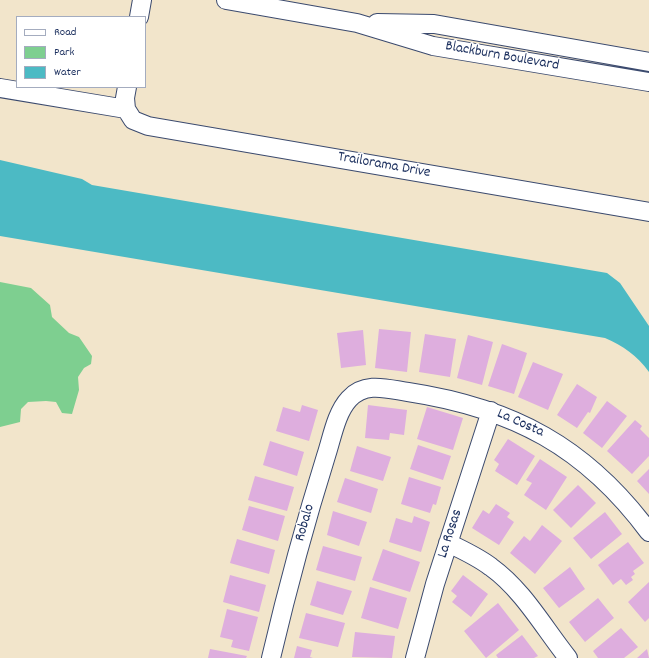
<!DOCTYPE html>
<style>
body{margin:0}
#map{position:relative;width:649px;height:658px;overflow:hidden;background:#f2e5cb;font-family:Dekko,sans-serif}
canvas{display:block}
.legend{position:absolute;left:16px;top:16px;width:130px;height:72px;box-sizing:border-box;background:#fff;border:1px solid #a4acbf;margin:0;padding:5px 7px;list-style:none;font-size:12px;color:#1b2f5e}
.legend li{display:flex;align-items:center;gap:8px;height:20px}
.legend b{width:20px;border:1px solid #a4acbf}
</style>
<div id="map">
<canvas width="649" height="658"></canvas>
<ul class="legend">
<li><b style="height:5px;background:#fff"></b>Road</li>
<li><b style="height:11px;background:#7ecf90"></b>Park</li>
<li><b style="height:11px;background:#4cbac4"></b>Water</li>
</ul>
</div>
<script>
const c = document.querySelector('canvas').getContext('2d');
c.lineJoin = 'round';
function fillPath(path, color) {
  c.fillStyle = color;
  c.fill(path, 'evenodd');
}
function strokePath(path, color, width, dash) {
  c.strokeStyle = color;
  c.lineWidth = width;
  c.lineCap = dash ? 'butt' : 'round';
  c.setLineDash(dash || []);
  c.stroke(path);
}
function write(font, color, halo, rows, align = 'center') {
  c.font = font + ' Dekko,sans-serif';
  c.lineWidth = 3;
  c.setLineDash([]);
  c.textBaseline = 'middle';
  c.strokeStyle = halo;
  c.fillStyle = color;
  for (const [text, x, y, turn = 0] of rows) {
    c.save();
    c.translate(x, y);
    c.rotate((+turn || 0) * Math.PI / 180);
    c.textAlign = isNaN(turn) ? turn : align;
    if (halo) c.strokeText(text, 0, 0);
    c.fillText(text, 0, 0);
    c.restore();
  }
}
const green = new Path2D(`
 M 0,282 L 31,288 L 50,305 L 52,317 L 69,333 L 79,337 L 92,356 L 91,364 L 84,368 L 78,377 L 79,390 L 72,414 L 62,413 L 56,402 L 46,401 L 28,402 L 21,409 L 20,422 L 0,427 Z`);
const water = new Path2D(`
 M 0,160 L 82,179 L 92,185 L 607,273 L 620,283 L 649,326 L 649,372 C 637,355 623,346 605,338 L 0,236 Z`);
const building = new Path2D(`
 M 379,329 L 411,332 L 407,372 L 375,368 Z
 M 363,330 L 366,365 L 341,368 L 337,333 Z
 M 425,334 L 456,339 L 450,377 L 419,372 Z
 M 468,335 L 493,342 L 482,385 L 457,378 Z
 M 502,344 L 527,353 L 514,394 L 488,386 Z
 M 533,362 L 563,374 L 548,410 L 518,397 Z
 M 577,384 L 597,397 L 590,413 L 588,412 L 577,428 L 557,415 Z
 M 607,401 L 627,416 L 602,448 L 583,433 Z
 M 302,405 L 318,410 L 309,441 L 276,431 L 283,407 L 300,412 Z
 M 368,405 L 407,410 L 404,435 L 390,433 L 389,440 L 365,438 Z
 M 427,407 L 463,418 L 453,450 L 417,439 Z
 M 635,420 L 642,426 L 640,429 L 649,438 L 649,456 L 632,474 L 607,451 Z
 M 508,439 L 535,456 L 517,485 L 495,471 L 499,464 L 494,460 Z
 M 270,441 L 304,452 L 297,476 L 263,465 Z
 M 418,445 L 451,456 L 443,480 L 410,469 Z
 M 357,446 L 391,457 L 383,481 L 350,471 Z
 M 540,459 L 567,477 L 546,510 L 524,495 L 532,483 L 526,480 Z
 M 649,469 L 649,494 L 637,481 Z
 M 255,476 L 294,487 L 287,511 L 248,500 Z
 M 409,477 L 441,487 L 436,505 L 433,504 L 430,513 L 401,504 Z
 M 345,478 L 378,489 L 371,513 L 337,502 Z
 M 578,485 L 596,503 L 571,528 L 553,510 Z
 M 496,504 L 510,513 L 507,517 L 514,522 L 499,545 L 472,528 L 483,510 L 489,514 Z
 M 249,506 L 285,516 L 278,541 L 242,530 Z
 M 333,511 L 367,522 L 359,546 L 327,535 Z
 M 605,512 L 622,534 L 591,559 L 573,538 Z
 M 414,516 L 430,522 L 421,552 L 389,542 L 396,518 L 412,523 Z
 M 542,525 L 562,541 L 535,574 L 510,553 L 524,536 L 530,541 Z
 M 237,539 L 275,550 L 269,574 L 230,563 Z
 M 628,542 L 644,563 L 633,571 L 635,574 L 631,577 L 633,580 L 626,585 L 621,579 L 613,585 L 598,565 Z
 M 323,546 L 362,557 L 355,581 L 316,570 Z
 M 383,549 L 420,562 L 410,592 L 372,580 Z
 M 570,567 L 585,589 L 559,608 L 543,588 Z
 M 230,575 L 266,585 L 259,612 L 223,602 Z
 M 463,575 L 488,594 L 471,617 L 452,602 L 457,596 L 451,591 Z
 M 317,581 L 352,591 L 343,615 L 310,605 Z
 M 649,582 L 649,618 L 645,622 L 628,602 Z
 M 370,587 L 407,598 L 398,629 L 361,618 Z
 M 598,598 L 614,618 L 585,642 L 569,622 Z
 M 498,603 L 519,630 L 486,658 L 464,631 Z
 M 227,609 L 258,617 L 249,651 L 231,647 L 233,640 L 220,637 Z
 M 306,613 L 345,623 L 338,647 L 299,638 Z
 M 621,628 L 638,647 L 624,658 L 598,658 L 593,651 Z
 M 355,632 L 395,636 L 392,658 L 352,657 Z
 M 522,635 L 538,656 L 534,658 L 498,658 L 496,655 Z
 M 297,646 L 312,650 L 310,657 L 313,658 L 294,658 Z
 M 210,649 L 247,656 L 246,658 L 208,658 Z
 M 647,649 L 649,658 L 637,658 Z`);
const minor = new Path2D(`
 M 226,0 L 357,23 L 433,46 L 649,82
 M 139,17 L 142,0
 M 377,23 L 434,24 L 649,62
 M 0,88 L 126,109 L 133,120 L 148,126 L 649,212
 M 126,109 L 125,98 L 127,87
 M 448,543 C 463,550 478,557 491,567 C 523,590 544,628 568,658
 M 271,658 C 287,590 305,523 326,456 C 332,438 336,413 349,399 C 365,381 388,389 408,392 C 513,408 586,447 649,532
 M 415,658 L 435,584 L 491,411`);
const streetNames = [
 ["Blackburn Boulevard",502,57,10],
 ["Trailorama Drive",384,166,10],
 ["La Costa",520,424,24],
 ["Robalo",306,523,-74],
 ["La Rosas",451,534,-72]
];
fillPath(green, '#7ecf90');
fillPath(water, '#4cbac4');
fillPath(building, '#deaede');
strokePath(minor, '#3b4a6e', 20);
strokePath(minor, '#fff', 18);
write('15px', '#1b2f5e', '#fff', streetNames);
</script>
